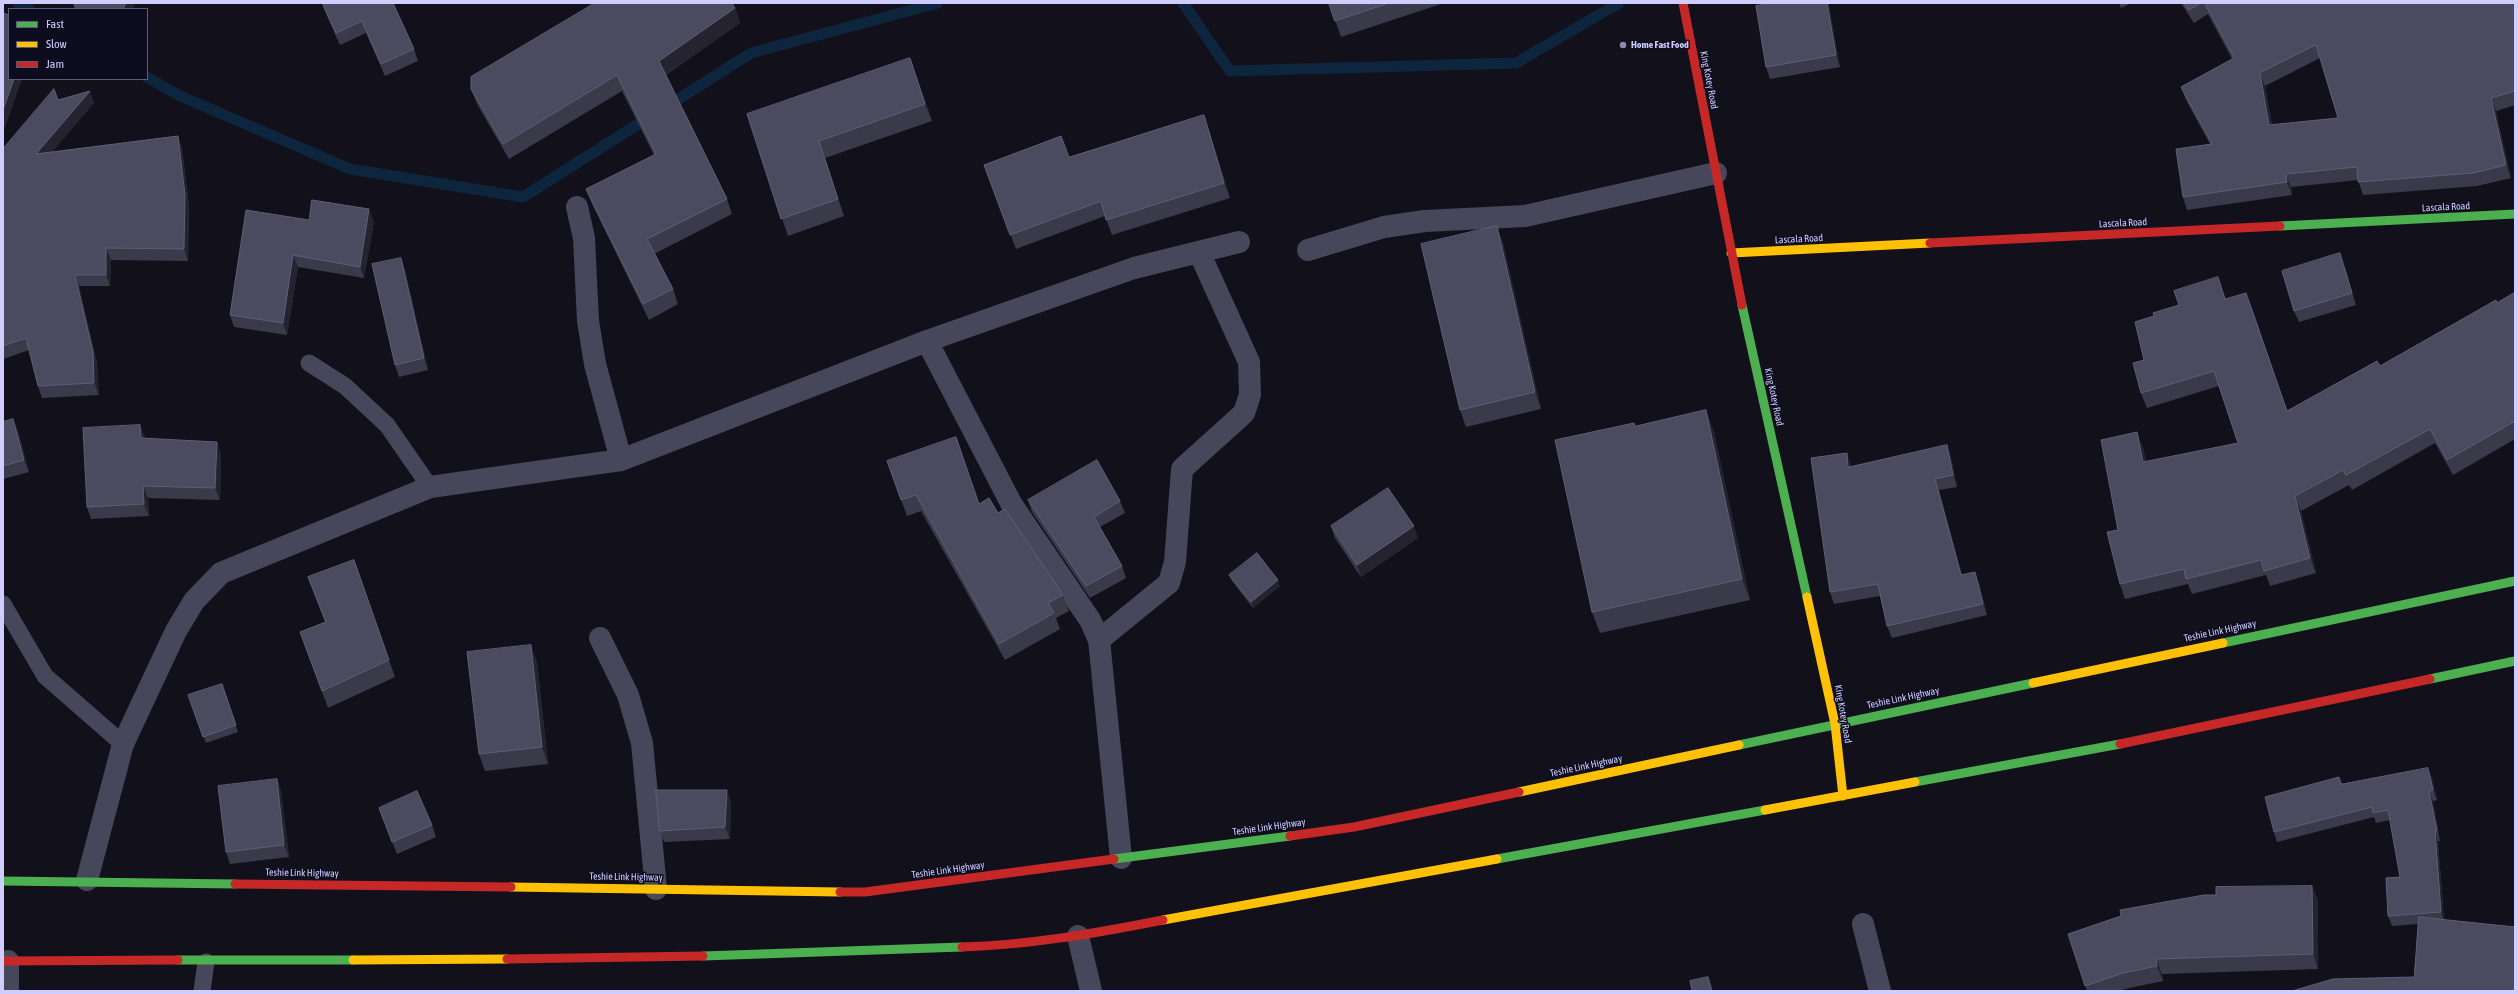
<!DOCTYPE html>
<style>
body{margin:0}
#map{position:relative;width:2518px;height:994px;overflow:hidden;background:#12111b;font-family:"Asap Condensed",sans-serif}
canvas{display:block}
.frame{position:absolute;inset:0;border:4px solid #cecdfd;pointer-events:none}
.legend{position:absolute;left:8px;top:8px;width:140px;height:72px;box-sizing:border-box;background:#0e0d1f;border:1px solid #5b5a78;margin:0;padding:5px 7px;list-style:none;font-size:12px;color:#cecdfd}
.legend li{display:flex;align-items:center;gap:8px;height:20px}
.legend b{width:20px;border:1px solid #5b5a78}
</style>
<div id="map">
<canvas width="2518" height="994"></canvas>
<div class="frame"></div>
<ul class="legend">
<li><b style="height:5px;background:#4caf50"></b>Fast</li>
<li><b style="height:5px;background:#ffc107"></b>Slow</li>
<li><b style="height:5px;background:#c62828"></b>Jam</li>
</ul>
</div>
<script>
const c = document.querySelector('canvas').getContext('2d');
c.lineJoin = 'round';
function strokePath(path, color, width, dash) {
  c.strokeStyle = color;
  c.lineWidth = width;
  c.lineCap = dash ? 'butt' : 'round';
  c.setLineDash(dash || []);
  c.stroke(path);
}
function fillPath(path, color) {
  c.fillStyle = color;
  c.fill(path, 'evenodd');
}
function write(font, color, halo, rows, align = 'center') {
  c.font = font + ' "Asap Condensed",sans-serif';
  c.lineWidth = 3;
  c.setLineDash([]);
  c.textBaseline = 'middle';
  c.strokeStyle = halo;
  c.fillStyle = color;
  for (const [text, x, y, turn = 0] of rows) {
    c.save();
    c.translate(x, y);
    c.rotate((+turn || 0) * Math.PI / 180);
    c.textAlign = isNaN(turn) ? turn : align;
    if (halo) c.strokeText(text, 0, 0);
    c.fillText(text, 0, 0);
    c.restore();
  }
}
const stream = new Path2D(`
 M 18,3 L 29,9
 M 1183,3 L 1230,71 L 1516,63 L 1619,3
 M 147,77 L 178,95 L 350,169 L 523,197 L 651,116
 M 666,107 L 751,53 L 938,3`);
const lane = new Path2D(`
 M 309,363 L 345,386 L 387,425 L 430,487
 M 3,604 L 45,676 L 123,744
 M 202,991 L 206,962`);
const street = new Path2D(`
 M 577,207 L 584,238 L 588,321 L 595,364 L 621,460
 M 1308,250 L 1384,227 L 1425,221 L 1525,216 L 1716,173
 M 927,341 L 1012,505 L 1090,620 L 1099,640 L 1121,858
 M 600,638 L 628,695 L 642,743 L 656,889
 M 1099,640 L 1169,583 L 1175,562 L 1182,469 L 1244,413 L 1250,395 L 1249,362 L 1199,252
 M 87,880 L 123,744 L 176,631 L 194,601 L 221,573 L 430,487 L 621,460 L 927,341 L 1134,268 L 1239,242
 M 1863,924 L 1880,991
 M 1078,936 L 1091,991
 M 8,991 L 8,961`);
const fast = new Path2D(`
 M 2280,226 L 2515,214
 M 1742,305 L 1807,597
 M 2223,643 L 2515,581
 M 2430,679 L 2515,661
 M 1739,745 L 2033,683
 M 1915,782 L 2120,744
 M 1114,859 L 1290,836
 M 1497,859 L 1765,810
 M 3,881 L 235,884
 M 703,956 L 962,947
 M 178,960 L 353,960`);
const slow = new Path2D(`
 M 1731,253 L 1930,243
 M 1807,597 L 1835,724 L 1843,796
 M 2033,683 L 2223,643
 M 1519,792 L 1739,745
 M 1765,810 L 1915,782
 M 511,887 L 840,892
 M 1163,920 L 1497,859
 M 353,960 L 507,959`);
const jam = new Path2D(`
 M 1683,3 L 1742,305
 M 1930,243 L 2280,226
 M 2120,744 L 2430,679
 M 1290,836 L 1354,827 L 1519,792
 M 235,884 L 511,887
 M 840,892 L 865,892 L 1114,859
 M 962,947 C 1030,945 1097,933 1163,920
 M 507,959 L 703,956
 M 3,961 L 178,960`);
const wall = new Path2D(`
 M 327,3 L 414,49 L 418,61 L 385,76 L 366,33 L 340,45 L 327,16 L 323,5 Z
 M 1329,3 L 1441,3 L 1441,4 L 1341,37 Z
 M 2119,3 L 2132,3 L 2121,8 Z
 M 2181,3 L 2515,3 L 2515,105 L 2496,111 L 2511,178 L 2477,186 L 2363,195 L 2358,180 L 2291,187 L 2292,195 L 2187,210 L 2183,197 L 2210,144 L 2186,100 L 2181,87 L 2232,59 L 2208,14 L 2194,23 ZM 2320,58 L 2338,118 L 2272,125 L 2265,86 Z
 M 1829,5 L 1840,67 L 1770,79 L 1766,67 Z
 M 735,8 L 740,23 L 666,75 L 727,199 L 732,214 L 654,254 L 673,289 L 678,304 L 649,320 L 592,204 L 586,189 L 654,155 L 622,91 L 509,159 L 477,104 L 471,89 Z
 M 916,75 L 932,121 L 825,158 L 844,216 L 788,236 L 747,114 Z
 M 58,100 L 94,103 L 52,152 L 178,136 L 182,148 L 189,206 L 188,261 L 111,260 L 110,286 L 79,286 L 97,363 L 99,395 L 42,398 L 38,386 L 29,350 L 3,359 L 3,149 Z
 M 1209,130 L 1230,198 L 1112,235 L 1105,216 L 1016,249 L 984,165 L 1069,157 Z
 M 309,220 L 374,221 L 364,278 L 298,267 L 287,335 L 234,327 L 230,315 Z
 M 1503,243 L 1541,409 L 1466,427 L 1460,410 Z
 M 401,258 L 405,270 L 428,370 L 399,377 L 395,365 Z
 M 2344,265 L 2356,305 L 2299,322 L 2294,311 Z
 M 2223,292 L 2226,299 L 2252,308 L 2287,411 L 2380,366 L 2497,303 L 2515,292 L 2515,439 L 2453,475 L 2435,443 L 2352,490 L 2349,485 L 2301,511 L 2316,573 L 2270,586 L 2266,575 L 2192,594 L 2188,584 L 2125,599 L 2120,584 L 2118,530 L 2143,447 L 2146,462 L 2238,443 L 2219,386 L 2147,408 L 2141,393 L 2144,360 L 2179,305 Z
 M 13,419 L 18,431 L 29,472 L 3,479 L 3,422 Z
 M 140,425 L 145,439 L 221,454 L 220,500 L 148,498 L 149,516 L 91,519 L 87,507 Z
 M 1635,426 L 1714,432 L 1750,600 L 1600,633 L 1592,612 Z
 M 1951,457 L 1957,487 L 1939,490 L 1962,575 L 1979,583 L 1987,615 L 1892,638 L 1887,626 L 1880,596 L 1834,604 L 1830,592 L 1851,465 L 1851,467 Z
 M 887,461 L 979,503 L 998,513 L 1063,595 L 1069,611 L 1056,618 L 1060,629 L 1005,660 L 921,511 L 907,516 Z
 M 1028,500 L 1120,501 L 1125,513 L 1100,527 L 1122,566 L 1126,578 L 1090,598 L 1032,512 Z
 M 1331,526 L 1418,538 L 1361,577 L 1335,538 Z
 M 354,560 L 395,677 L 328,708 L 300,632 L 325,622 L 308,577 Z
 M 1229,575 L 1280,586 L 1253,608 L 1232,581 Z
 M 537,662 L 548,764 L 485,771 L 479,754 Z
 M 222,684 L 238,732 L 206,743 L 188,695 Z
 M 2339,777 L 2342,784 L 2432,778 L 2437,800 L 2433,801 L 2440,841 L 2438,841 L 2444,920 L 2414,977 L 2418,924 L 2392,926 L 2388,916 L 2400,877 L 2390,820 L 2376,823 L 2374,817 L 2277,842 L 2274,832 Z
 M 277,779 L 281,791 L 289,857 L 230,864 L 226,852 Z
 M 731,802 L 730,839 L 664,842 L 660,831 Z
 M 379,808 L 432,825 L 436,837 L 397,854 Z
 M 2312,886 L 2318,901 L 2318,969 L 2162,974 L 2163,981 L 2129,988 L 2119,991 L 2087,991 L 2068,934 Z`);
const shadedWall = new Path2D(`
 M 126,3 L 136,3 L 133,9 L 123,9 Z
 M 1827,3 L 1829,3 L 1829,5 L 1840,67 L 1836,55 Z
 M 735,8 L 740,23 L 664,76 L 659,61 Z
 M 910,58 L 916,75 L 932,121 L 925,104 Z
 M 2260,73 L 2265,86 L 2274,138 L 2269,125 Z
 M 14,79 L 22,79 L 3,133 L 3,110 Z
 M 90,91 L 94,103 L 40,166 L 36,154 Z
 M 2491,98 L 2496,111 L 2511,178 L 2506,165 Z
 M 1204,115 L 1209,130 L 1230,198 L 1224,183 Z
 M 178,136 L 182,148 L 189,206 L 188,261 L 184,249 Z
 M 819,141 L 825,158 L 844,216 L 838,199 Z
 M 2286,174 L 2291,187 L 2292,195 L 2287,182 Z
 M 369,209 L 374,221 L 364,278 L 360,267 Z
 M 1497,226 L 1503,243 L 1541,409 L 1535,392 Z
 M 106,248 L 111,260 L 110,286 L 106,275 Z
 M 2340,253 L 2344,265 L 2356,305 L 2352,293 Z
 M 293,255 L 298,267 L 287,335 L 283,323 Z
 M 401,258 L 405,270 L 428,370 L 424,358 Z
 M 75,275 L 79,286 L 97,363 L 99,395 L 94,383 Z
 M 2246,293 L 2252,308 L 2292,426 L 2287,411 Z
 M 1706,410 L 1714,432 L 1750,600 L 1742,579 Z
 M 13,419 L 18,431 L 29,472 L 24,460 Z
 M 140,425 L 145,437 L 145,450 L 141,438 Z
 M 2137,432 L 2143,447 L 2149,477 L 2143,462 Z
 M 217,442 L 221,454 L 220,500 L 215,488 Z
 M 1947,445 L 1951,457 L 1957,487 L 1953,475 Z
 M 1847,453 L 1851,465 L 1852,479 L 1848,467 Z
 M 1935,479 L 1939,490 L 1965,587 L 1961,575 Z
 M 143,486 L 148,498 L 149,516 L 144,504 Z
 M 2295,496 L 2301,511 L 2316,573 L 2310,558 Z
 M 1414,526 L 1418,538 L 1361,577 L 1357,565 Z
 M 1975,572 L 1979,583 L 1987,615 L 1983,604 Z
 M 1278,580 L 1280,586 L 1253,608 L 1251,602 Z
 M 531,645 L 537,662 L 548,764 L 542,747 Z
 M 2428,768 L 2432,778 L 2437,800 L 2433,790 Z
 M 277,779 L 281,791 L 289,857 L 284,845 Z
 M 727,790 L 731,802 L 730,839 L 725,827 Z
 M 2429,791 L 2433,801 L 2440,841 L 2437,831 Z
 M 2435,831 L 2438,841 L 2444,922 L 2441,912 Z
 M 2312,886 L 2318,901 L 2318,969 L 2313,954 Z
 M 2156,959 L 2162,974 L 2163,981 L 2157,966 Z`);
const building = new Path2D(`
 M 74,3 L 126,3 L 123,9 L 76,9 Z
 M 327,3 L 393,3 L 414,49 L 381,64 L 362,21 L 336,33 L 323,5 Z
 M 595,3 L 732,3 L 735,8 L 659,61 L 727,199 L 647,239 L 673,289 L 643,304 L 586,189 L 656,154 L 617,75 L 503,144 L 471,89 L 471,77 Z
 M 1329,3 L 1389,3 L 1335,21 Z
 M 1771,3 L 1827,3 L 1836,55 L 1766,67 L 1756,6 Z
 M 2184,3 L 2201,3 L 2189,10 Z
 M 2205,3 L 2515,3 L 2515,91 L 2491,98 L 2506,165 L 2473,173 L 2358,182 L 2357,167 L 2286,174 L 2287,182 L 2183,197 L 2176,149 L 2212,144 L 2181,87 L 2234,58 ZM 2316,45 L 2338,118 L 2269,125 L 2260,73 Z
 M 3,13 L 9,15 L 9,79 L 14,79 L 3,110 Z
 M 910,58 L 925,104 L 819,141 L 838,199 L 781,219 L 747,114 Z
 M 54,89 L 58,100 L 90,91 L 36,154 L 178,136 L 185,195 L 184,249 L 106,248 L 106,275 L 75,275 L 93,352 L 94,383 L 38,386 L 26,338 L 3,346 L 3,149 Z
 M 1204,115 L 1224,183 L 1106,220 L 1101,201 L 1010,235 L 984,165 L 1061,136 L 1069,157 Z
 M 312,200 L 369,209 L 360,267 L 293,255 L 283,323 L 230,315 L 246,210 L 309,220 Z
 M 1497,226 L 1535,392 L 1460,410 L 1421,244 Z
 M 2340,253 L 2352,293 L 2294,311 L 2282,271 Z
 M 401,258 L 424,358 L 395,365 L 372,264 Z
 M 2218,277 L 2225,299 L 2246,293 L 2287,411 L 2377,361 L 2380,366 L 2496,300 L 2497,303 L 2515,292 L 2515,421 L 2447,460 L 2430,429 L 2346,475 L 2343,470 L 2295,496 L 2310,558 L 2264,571 L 2261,560 L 2186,579 L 2184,569 L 2120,584 L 2107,532 L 2118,530 L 2101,440 L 2137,432 L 2143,462 L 2238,443 L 2214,371 L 2141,393 L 2133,363 L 2144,360 L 2135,322 L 2154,316 L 2153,313 L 2179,305 L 2174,291 Z
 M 1706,410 L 1742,579 L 1592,612 L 1555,440 L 1634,423 L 1635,426 Z
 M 13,419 L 24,460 L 3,466 L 3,422 Z
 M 140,425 L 141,438 L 217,442 L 215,488 L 143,486 L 144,504 L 87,507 L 83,428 Z
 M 956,437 L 979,504 L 989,498 L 998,513 L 1005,509 L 1063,595 L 1048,603 L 1054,613 L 999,644 L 916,495 L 901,500 L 887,461 Z
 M 1947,445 L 1953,475 L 1935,479 L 1961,575 L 1975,572 L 1983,604 L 1887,626 L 1878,584 L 1830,592 L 1811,458 L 1847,453 L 1848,467 Z
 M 1097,460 L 1120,501 L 1094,517 L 1122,566 L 1086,586 L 1028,500 Z
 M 1388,488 L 1414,526 L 1357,565 L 1331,526 Z
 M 1257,553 L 1278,580 L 1251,602 L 1229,575 Z
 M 354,560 L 389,660 L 322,691 L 300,632 L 326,622 L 308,577 Z
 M 531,645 L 542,747 L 479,754 L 467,652 Z
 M 222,684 L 236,725 L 203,737 L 188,695 Z
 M 2428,768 L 2433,790 L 2429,791 L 2437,831 L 2435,831 L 2441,912 L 2388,916 L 2386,878 L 2400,877 L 2388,810 L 2373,813 L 2372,807 L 2274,832 L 2265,797 L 2339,777 L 2341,784 Z
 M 277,779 L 284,845 L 226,852 L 218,786 Z
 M 656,790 L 727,790 L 725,827 L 660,831 Z
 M 417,791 L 432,825 L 392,842 L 379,808 Z
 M 2312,886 L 2313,954 L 2156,959 L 2157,966 L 2123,973 L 2085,986 L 2068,934 L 2121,916 L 2120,910 L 2204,895 L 2216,895 L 2216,887 Z
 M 2419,917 L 2515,927 L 2515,991 L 2292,991 L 2333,979 L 2414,977 Z
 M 1708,977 L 1712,991 L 1692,991 L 1690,981 Z`);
const markers = [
 [1623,45,4,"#8c8bae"]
];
const poiNames = [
 ["Home Fast Food",1631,45]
];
const streetNames = [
 ["King Kotey Road",1709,80,79],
 ["Lascala Road",2446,207,-3],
 ["Lascala Road",2123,223,-3],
 ["Lascala Road",1799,239,-3],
 ["King Kotey Road",1774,397,78],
 ["Teshie Link Highway",2220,631,-12],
 ["Teshie Link Highway",1903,698,-12],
 ["King Kotey Road",1843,714,80],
 ["Teshie Link Highway",1586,766,-12],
 ["Teshie Link Highway",1269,827,-8],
 ["Teshie Link Highway",948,870,-8],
 ["Teshie Link Highway",302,873,1],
 ["Teshie Link Highway",626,877,1]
];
strokePath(stream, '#0e253e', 11);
strokePath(lane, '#47475b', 17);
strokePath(street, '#47475b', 22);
strokePath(fast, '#4caf50', 9);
strokePath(slow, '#ffc107', 9);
strokePath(jam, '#c62828', 9);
fillPath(wall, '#3b3a4a');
fillPath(shadedWall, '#24232f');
fillPath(building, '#4b4a5e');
strokePath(building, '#5f5e77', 1);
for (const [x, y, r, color] of markers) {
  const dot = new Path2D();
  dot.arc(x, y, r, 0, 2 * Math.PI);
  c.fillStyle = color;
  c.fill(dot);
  strokePath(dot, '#0e0d1f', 1.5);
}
write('bold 10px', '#cecdfd', '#0e0d1f', poiNames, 'left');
write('10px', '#cecdfd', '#0e0d1f', streetNames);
</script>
